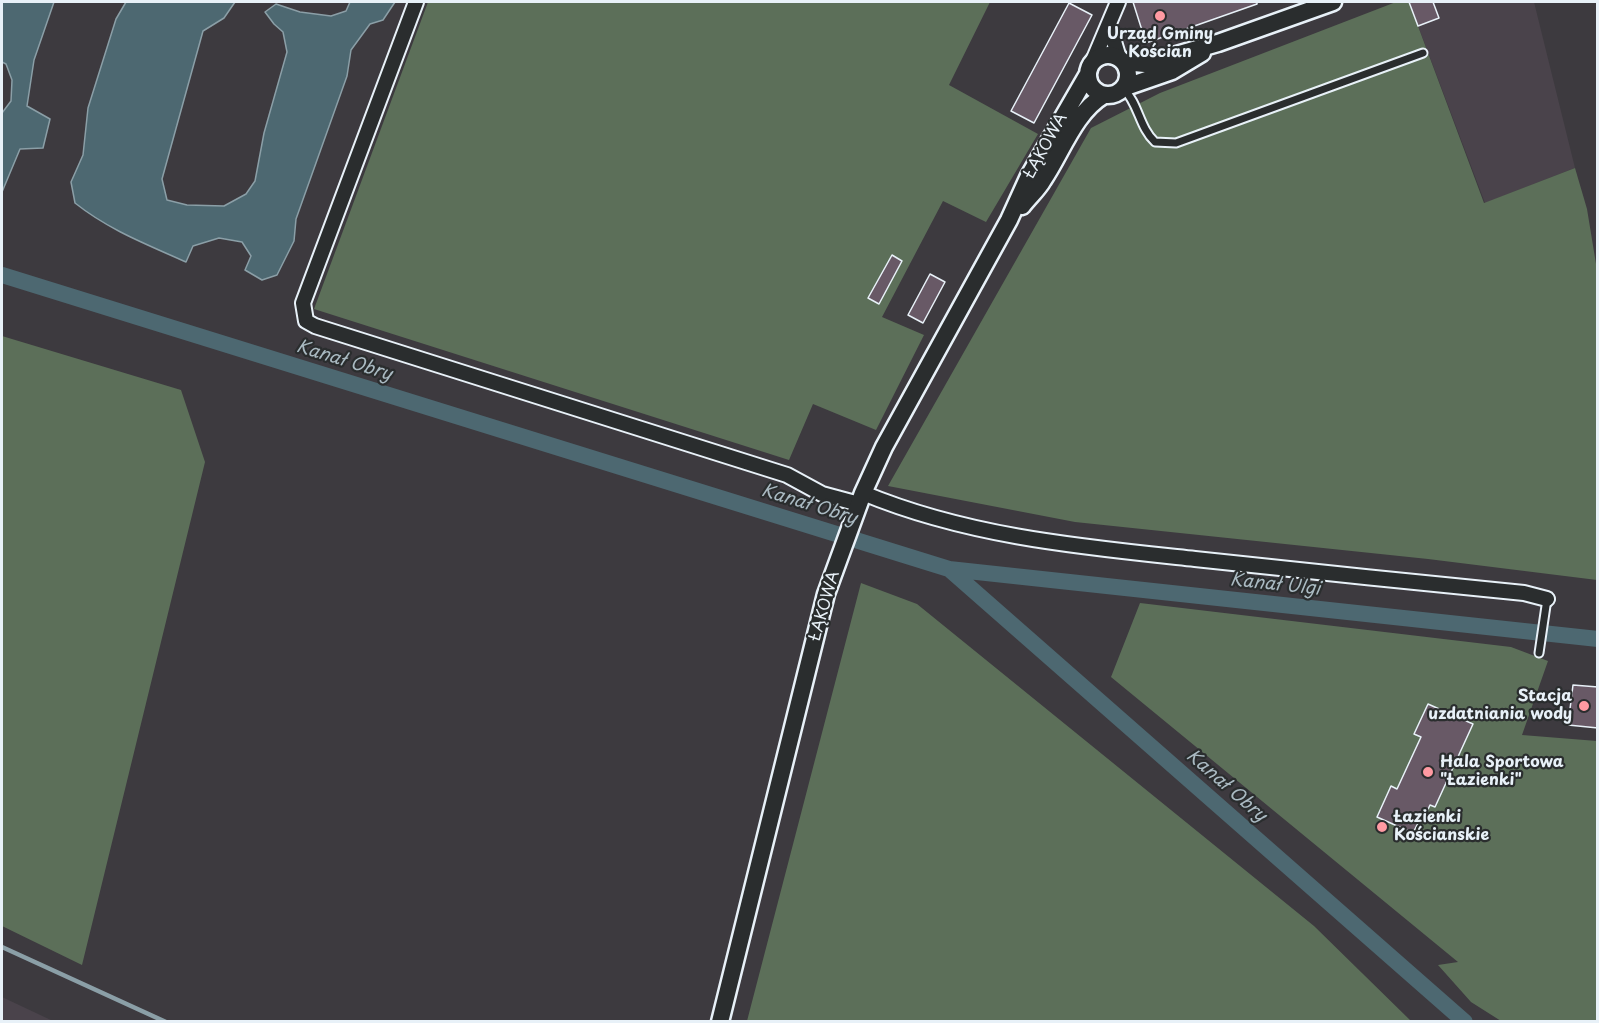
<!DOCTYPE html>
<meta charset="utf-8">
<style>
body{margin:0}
#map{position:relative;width:1599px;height:1023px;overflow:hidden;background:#3d3a3f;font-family:"Playpen Sans",sans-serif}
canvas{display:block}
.frame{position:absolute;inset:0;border:3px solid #e8f1f8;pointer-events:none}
</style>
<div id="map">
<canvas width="1599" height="1023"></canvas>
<div class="frame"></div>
</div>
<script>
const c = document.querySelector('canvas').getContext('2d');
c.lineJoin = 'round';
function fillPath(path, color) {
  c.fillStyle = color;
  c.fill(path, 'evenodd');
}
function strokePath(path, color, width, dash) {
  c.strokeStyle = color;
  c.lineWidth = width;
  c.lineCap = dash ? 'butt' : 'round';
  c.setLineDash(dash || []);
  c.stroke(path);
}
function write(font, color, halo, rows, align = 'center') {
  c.font = font + ' "Playpen Sans",sans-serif';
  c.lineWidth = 4.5;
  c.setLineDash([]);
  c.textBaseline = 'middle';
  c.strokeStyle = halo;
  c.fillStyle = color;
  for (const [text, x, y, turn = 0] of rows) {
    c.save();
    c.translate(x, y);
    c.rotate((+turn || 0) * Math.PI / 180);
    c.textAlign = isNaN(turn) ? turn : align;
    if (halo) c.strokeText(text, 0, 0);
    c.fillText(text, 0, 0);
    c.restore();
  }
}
const built = new Path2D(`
 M 1409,2 L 1534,2 L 1575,168 L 1485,203 Z
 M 2,997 L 53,1021 L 2,1021 Z`);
const green = new Path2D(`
 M 428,2 L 990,2 L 949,85 L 1038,134 L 986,222 L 943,201 L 882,317 L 924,335 L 876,430 L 813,404 L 789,460 L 314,309 Z
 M 1396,2 L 1409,2 L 1484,203 L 1575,168 L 1587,209 L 1597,270 L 1597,580 L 1428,559 L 1075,522 L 888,486 L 1091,128 L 1160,93 Z
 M 2,336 L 181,390 L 205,462 L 82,965 L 2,926 Z
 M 861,583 L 917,604 L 1314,926 L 1411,1021 L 747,1021 Z
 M 1140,603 L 1511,647 L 1548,661 L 1522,735 L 1597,741 L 1597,1021 L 1501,1021 L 1471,1002 L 1438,965 L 1458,962 L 1111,677 Z`);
const water = new Path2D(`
 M 2,2 L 54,2 L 34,60 L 27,106 L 50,119 L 43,148 L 20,149 L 2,192 L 2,113 L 11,101 L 12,80 L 6,64 L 2,62 Z
 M 126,2 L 235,2 L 224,18 L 203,31 L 162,179 L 167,200 L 187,205 L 224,206 L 246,194 L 255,181 L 264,133 L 287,52 L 283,32 L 274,24 L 265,12 L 276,4 L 300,12 L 331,16 L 346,11 L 350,2 L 395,2 L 383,20 L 370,24 L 351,50 L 347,76 L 296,219 L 294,241 L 277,275 L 262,280 L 245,270 L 251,256 L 242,242 L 219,238 L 193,246 L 186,262 C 146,244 109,230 75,203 L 71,182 L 83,155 L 88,108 L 116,19 Z`);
const stream = new Path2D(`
 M 2,947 L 166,1022`);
const canal = new Path2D(`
 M 2,275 L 949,569 L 1465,1022
 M 949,569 L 1598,639`);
const building = new Path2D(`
 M 1133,2 L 1257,2 L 1257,4 L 1146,43 Z
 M 1409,2 L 1433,2 L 1439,18 L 1418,26 Z
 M 1069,3 L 1092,15 L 1034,123 L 1011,111 Z
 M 892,255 L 902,261 L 879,304 L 868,298 Z
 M 930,274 L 945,282 L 923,323 L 908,315 Z
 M 1573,685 L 1598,687 L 1598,728 L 1568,725 Z
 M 1428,704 L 1473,724 L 1435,807 L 1430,805 L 1425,816 L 1422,815 L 1413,833 L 1377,817 L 1391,786 L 1397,789 L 1421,737 L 1414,734 Z`);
const service = new Path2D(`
 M 1123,88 C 1139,104 1139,127 1155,142 L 1176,143 L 1423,53
 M 1539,653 L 1547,599`);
const minor = new Path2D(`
 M 416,2 L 303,303 L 306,321 L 315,326 L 787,475 L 822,494 L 859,504
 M 1109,25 L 1119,58
 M 1093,61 L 1118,2
 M 863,493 C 969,537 1082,547 1195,559 C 1305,571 1414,582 1524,593 L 1547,599`);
const tertiary = new Path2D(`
 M1088 75a20 20 0 1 1 40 0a20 20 0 1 1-40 0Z
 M 1124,62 L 1145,64 L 1218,43 L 1333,2
 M 1123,88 L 1172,71 L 1202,53
 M 1022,206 C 1029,197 1038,189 1043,180 C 1062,152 1074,113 1104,95
 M 720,1022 L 826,594 L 863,493 L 884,447 L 1009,220 L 1029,176 L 1088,74`);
const markers = [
 [1160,16,6,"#ff9aa2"],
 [1584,706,6,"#ff9aa2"],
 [1428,772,6,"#ff9aa2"],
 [1382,827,6,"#ff9aa2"]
];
const poiNames = [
 ["Urząd Gminy",1160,35,"center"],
 ["Kościan",1160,53,"center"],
 ["Stacja",1572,697,"right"],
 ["uzdatniania wody",1572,715,"right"],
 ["Hala Sportowa",1440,763],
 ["\"Łazienki\"",1440,781],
 ["Łazienki",1394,818],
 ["Kościanskie",1394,836]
];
const streetNames = [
 ["ŁĄKOWA",1046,146,-61],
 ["ŁĄKOWA",825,606,-74]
];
const waterNames = [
 ["Kanał Obry",344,361,17],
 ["Kanał Obry",809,505,17],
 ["Kanał Ulgi",1275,585,6],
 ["Kanał Obry",1226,786,41]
];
fillPath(built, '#4a434b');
fillPath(green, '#5c6f59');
fillPath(water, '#4d6871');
strokePath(water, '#8b9fa7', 1.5);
strokePath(stream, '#8b9fa7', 4.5);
strokePath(canal, '#4d6871', 16);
fillPath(building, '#685966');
strokePath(building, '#e8f1f8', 1.5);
strokePath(service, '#e8f1f8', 11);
strokePath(minor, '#e8f1f8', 18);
strokePath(tertiary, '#e8f1f8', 21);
strokePath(service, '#2a2d2e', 7);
strokePath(minor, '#2a2d2e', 14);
strokePath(tertiary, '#2a2d2e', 16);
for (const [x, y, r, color] of markers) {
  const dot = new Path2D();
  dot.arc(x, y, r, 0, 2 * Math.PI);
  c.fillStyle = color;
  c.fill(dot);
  strokePath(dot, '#2a2d2e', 2);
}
write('bold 16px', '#e8f1f8', '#2a2d2e', poiNames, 'left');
write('16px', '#e8f1f8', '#2a2d2e', streetNames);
write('italic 18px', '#aabac2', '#2a2d2e', waterNames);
</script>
